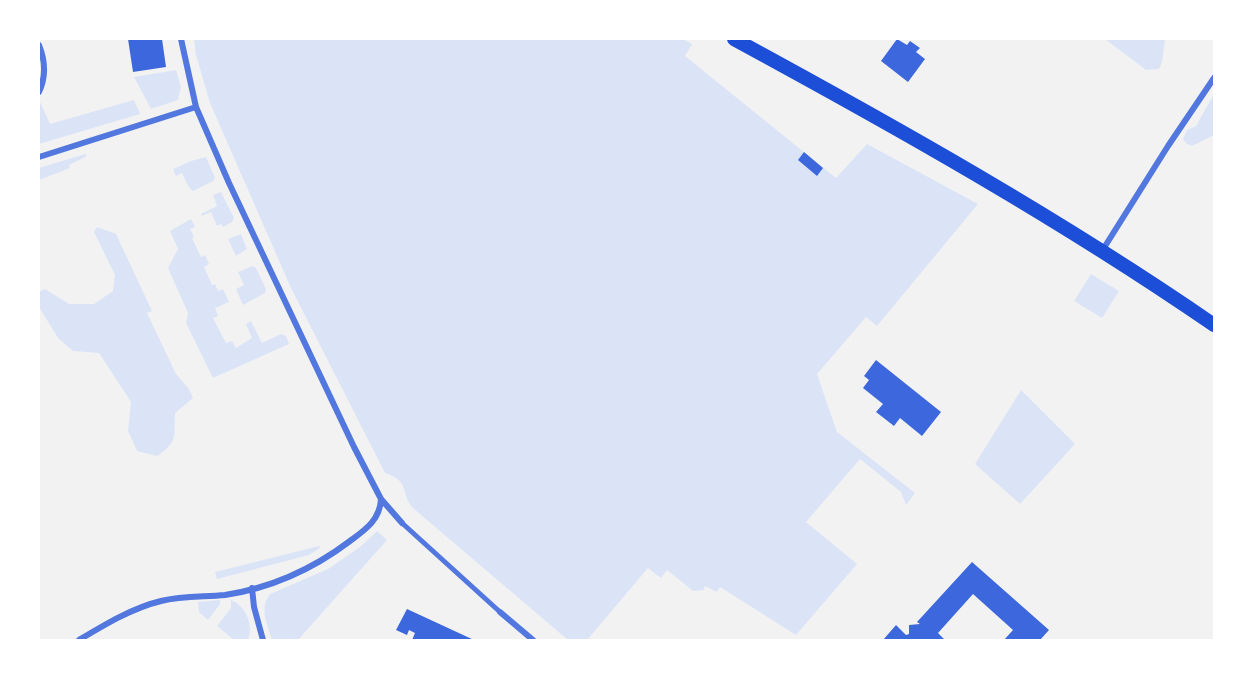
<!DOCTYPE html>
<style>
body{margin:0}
#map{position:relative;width:1253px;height:679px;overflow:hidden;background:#f2f2f2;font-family:Barlow,sans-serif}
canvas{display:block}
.frame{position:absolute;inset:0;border:40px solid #fff;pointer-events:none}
</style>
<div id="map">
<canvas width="1253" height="679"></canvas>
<div class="frame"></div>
</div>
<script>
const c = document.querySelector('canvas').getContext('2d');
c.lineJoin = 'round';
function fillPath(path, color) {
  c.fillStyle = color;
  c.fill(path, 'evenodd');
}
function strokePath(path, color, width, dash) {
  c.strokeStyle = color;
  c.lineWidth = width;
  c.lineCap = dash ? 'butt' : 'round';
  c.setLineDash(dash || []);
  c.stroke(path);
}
const green = new Path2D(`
 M 194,39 L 683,39 L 692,44 L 685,56 L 836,178 L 867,144 L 978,204 L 877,326 L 866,317 L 817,374 L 837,432 L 915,493 L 906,505 L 901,492 L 860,459 L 806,522 L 857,564 L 796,635 L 720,587 L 717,592 L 705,586 L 704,590 L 693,591 L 667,570 L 661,578 L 648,568 L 587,640 L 568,640 L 414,509 C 399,494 412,482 385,473 L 291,288 L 210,103 L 196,55 Z
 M 1105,39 L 1165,39 L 1162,62 L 1159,69 L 1146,70 Z
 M 176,70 L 181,87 L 178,100 L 151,109 L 134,77 Z
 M 1214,94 L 1214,135 L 1192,146 L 1187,144 L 1183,139 L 1187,130 L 1196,126 Z
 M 134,100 L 140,114 L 39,144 L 40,102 L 50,124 Z
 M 85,154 L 87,156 L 69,165 L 70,168 L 39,180 L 39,168 Z
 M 206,157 L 215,178 L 213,181 L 193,191 L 188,186 L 182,173 L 176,176 L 173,169 L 191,161 Z
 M 221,192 L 234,218 L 232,222 L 223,227 L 221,224 L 217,226 L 211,212 L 202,216 L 201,214 L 217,206 L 213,195 Z
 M 191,219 L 195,227 L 190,229 L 194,237 L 192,238 L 201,257 L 205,255 L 209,264 L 204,267 L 212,285 L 215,284 L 218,291 L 223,289 L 229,302 L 215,308 L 218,316 L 213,318 L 226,343 L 232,341 L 236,348 L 252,338 L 246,324 L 251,321 L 262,343 L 281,334 L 286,336 L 289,344 L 213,378 L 186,323 L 188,313 L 168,268 L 178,249 L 170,231 Z
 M 97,227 L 116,234 L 152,311 L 147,313 L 176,374 L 189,389 L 193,398 L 175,413 C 174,437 178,442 157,456 L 137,451 L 128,431 L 131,402 L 99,353 L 73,351 L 58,338 L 39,307 L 39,292 L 45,289 L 69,304 L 94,304 L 113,291 L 115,275 L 94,232 Z
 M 241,234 L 247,249 L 236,256 L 228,239 Z
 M 252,266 L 256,268 L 266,289 L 265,293 L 243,305 L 236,289 L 244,285 L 238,272 Z
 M 1091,274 L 1119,291 L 1102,318 L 1074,301 Z
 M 1021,390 L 1075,444 L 1020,504 L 975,464 Z
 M 377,531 L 387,540 L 298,640 L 272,640 C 267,624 259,608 270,594 L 328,569 L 360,547 Z
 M 319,546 L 320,548 L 309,555 L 217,579 L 215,572 Z
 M 220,600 L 220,604 L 208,620 L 199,612 L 198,602 Z
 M 231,600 C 246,606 254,625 248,640 L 234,640 L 217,626 L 231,608 Z`);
const building = new Path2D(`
 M 128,39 L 162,39 L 166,67 L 133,72 Z
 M 897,39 L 907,45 L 910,41 L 920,48 L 916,52 L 925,59 L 908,82 L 881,61 Z
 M 804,152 L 823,168 L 817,176 L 798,160 Z
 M 876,360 L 941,412 L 922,436 L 900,418 L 894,426 L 876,412 L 883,404 L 863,388 L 869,380 L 864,376 Z
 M 972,562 L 1049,630 L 1040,640 L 1004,640 L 1013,630 L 973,594 L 938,633 L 945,640 L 883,640 L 896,625 L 906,635 L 909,634 L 909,625 L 920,624 L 917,622 Z
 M 407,609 L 474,640 L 412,640 L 415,633 L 409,630 L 407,635 L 396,630 Z`);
const pedestrian = new Path2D(`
 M 402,523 L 500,612`);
const minor = new Path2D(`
 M 181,39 L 196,107 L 229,183 L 354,447 L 381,499 L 402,523
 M 39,45 C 45,60 46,77 39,92
 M 39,157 L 196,107
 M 1102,251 L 1168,146 L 1214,78
 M 252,588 L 254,607 L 263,640
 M 500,612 L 533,640
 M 79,640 C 104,625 132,608 161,601 C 182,596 204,597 225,595 C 271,588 313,569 350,541 C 365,530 380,520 381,499`);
const primary = new Path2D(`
 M 734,39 C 898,128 1060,219 1214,325`);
fillPath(green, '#dbe4f7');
fillPath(building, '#3d67dc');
strokePath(pedestrian, '#5277de', 5);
strokePath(minor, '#5277de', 6);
strokePath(primary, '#1d4ed8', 14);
</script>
